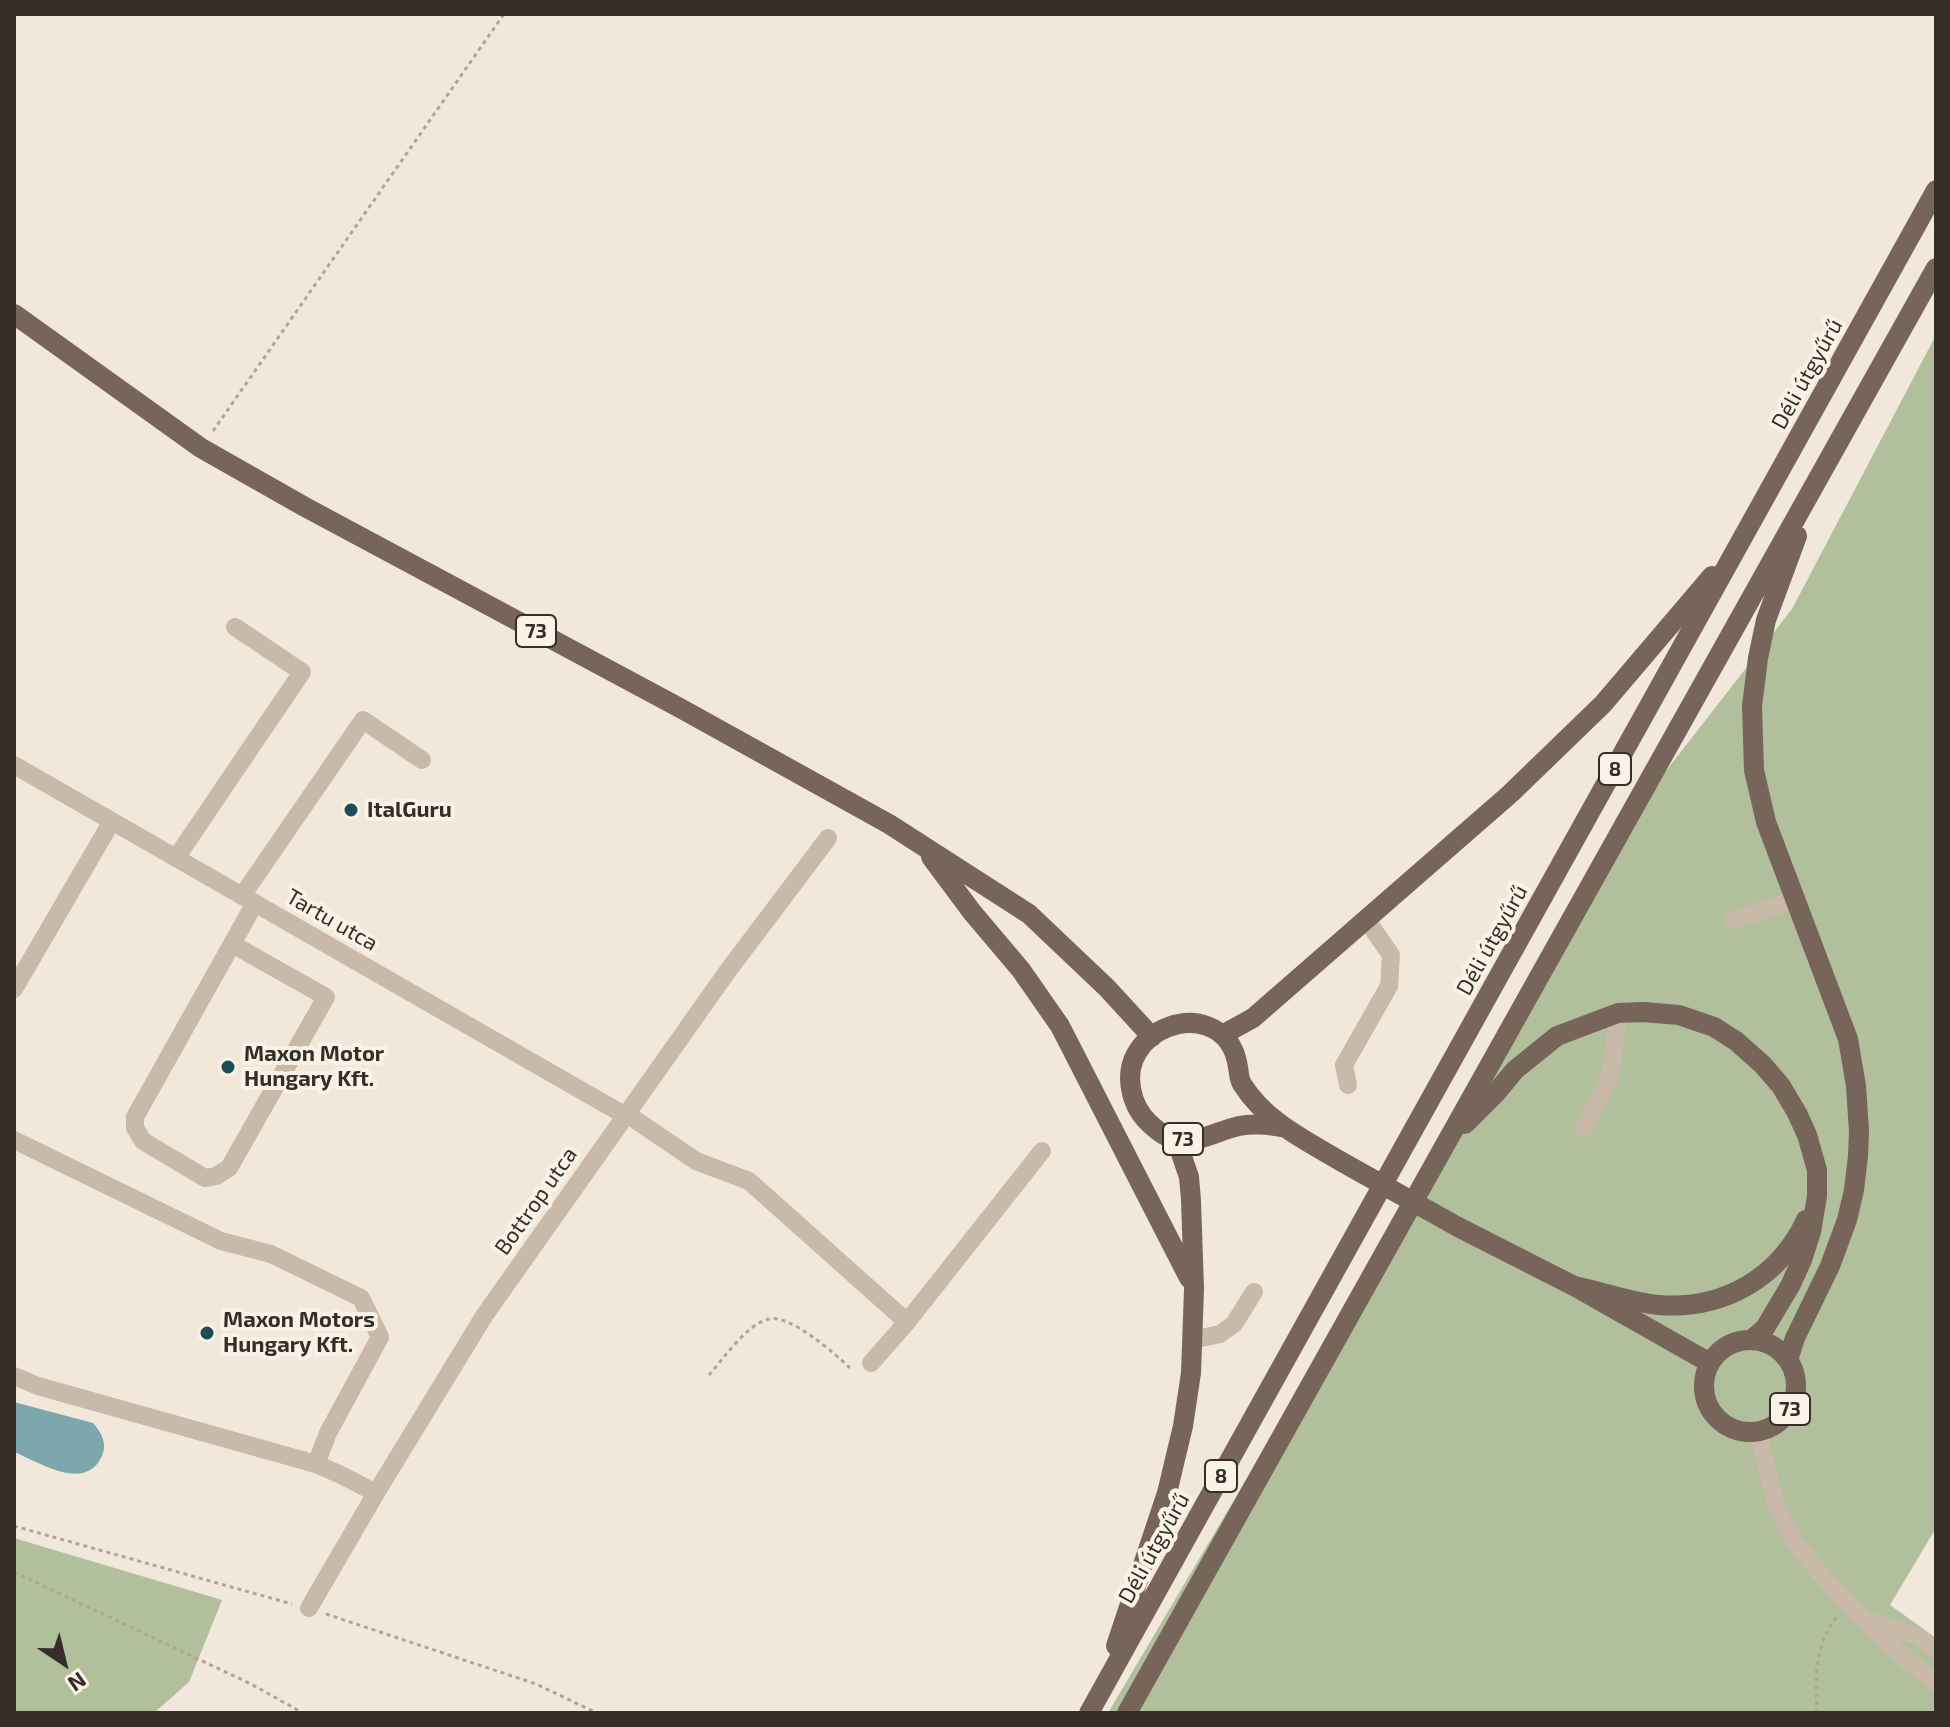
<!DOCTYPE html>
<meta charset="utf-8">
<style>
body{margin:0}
#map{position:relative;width:1950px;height:1727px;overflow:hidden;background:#f1e8db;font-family:"Exo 2",sans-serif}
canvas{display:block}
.frame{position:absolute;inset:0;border:16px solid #352d28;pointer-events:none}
.north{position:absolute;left:24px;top:1623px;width:80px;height:80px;-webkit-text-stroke:6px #f9f2e7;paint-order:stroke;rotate:145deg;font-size:22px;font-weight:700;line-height:32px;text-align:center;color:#352d28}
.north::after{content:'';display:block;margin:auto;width:28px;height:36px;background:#352d28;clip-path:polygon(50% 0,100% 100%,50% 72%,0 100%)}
</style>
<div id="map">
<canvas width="1950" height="1727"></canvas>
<div class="frame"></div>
<div class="north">N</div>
</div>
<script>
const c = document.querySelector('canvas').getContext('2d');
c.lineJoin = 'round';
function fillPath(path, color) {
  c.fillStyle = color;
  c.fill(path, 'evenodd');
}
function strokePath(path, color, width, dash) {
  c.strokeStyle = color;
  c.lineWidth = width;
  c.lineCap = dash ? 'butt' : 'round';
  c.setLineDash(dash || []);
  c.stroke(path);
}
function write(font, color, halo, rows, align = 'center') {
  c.font = font + ' "Exo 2",sans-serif';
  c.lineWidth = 8;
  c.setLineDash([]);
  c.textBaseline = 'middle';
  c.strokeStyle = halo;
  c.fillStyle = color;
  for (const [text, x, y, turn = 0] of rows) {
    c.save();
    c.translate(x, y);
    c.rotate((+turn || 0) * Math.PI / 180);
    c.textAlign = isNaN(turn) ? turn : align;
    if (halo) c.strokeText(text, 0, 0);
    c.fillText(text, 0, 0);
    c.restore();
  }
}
const green = new Path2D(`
 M 1936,335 L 1936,1528 L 1890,1605 L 1936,1638 L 1936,1713 L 1108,1713 L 1662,776 L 1792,609 Z
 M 14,1538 L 222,1600 L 189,1682 L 154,1713 L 14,1713 Z`);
const water = new Path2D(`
 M 14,1402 L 93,1423 C 102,1433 108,1445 101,1458 C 83,1492 39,1462 14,1452 Z`);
const path = new Path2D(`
 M 213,431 L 504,14
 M 709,1375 C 724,1358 748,1323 769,1319 C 790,1314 834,1353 849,1367 L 852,1368
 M 14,1526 L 292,1604
 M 14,1572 L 251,1684 L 303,1713
 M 326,1614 L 536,1684 L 597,1713
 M 1817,1713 C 1815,1678 1814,1646 1837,1617`);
const minor = new Path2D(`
 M 14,765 L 626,1116
 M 176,858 L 302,672 L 235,627
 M 242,896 L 363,720 L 422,760
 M 1733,920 L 1795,899
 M 232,944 L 326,997 L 229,1168 L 216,1176 L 205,1178 L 143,1141 L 135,1128 L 135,1117 L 255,903
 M 14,989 L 112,821
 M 1348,1085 L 1344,1065 L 1389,986 L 1391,955 L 1366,919
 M 627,1114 L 696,1161 L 749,1181 L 907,1322
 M 1584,1129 L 1611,1075 L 1618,1013
 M 14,1140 L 221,1241 L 271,1254 L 361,1298 L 380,1337 L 328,1433 L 316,1464
 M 1192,1340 L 1220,1334 L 1234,1324 L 1254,1292
 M 871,1363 L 907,1322 L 1042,1151
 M 14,1376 L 38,1386 L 316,1464 L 341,1475 L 376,1493
 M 1759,1431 C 1765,1465 1771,1496 1786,1526 C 1795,1545 1809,1561 1823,1576 C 1857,1615 1895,1651 1936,1683
 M 309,1608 L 376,1493 L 484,1316 L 727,972 L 828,838
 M 1869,1621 L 1918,1636 L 1936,1650`);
const major = new Path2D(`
 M 14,314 L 201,448 L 305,507 L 680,708 L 889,824 L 1029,914 L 1107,988 L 1152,1037
 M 931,857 L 972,912 L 1021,970 L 1060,1026 L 1189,1278
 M 1224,1034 L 1253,1018 L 1510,794 L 1603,704 L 1712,576
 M 1465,1124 L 1495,1094 L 1515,1070 L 1557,1036 L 1618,1013 L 1643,1012 L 1679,1015 L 1714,1027 L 1736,1041 L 1763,1065 L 1781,1086 L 1797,1113 L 1807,1135 L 1817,1170 L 1817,1196 L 1811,1232 L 1802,1260 L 1790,1286 L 1765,1328 L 1751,1340
 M 1282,1127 C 1268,1125 1254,1123 1239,1126 C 1216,1131 1200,1144 1175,1139 C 1164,1137 1157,1130 1149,1123 C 1131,1106 1123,1074 1138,1051 C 1152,1029 1183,1017 1207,1026 C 1226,1033 1235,1047 1238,1067 C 1239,1073 1239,1079 1242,1084 C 1266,1122 1305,1140 1342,1162
 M 1458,1227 L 1574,1286 L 1710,1363
 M 1574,1286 C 1600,1291 1634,1303 1659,1305 C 1723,1310 1779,1278 1806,1220
 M1704 1386a46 46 0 1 1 92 0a46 46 0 1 1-92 0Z
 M 1788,1360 L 1795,1338 L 1830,1266 L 1847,1220 L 1854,1190 L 1858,1156 L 1859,1131 L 1856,1086 L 1848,1039 L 1766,822 L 1754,770 L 1752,706 L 1758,658 L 1766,620 L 1797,536
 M 1116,1646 L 1167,1493 L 1183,1426 L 1191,1373 L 1194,1289 L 1191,1200 L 1189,1177 L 1176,1139
 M 1089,1713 L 1936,190
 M 1127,1713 L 1936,268`);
const majorBridge = new Path2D(`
 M 1342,1162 L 1458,1227`);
const markers = [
 [351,810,8,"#1f4d55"],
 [228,1067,8,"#1f4d55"],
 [207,1333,8,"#1f4d55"]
];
const shields = [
 [536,631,40],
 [1615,769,32],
 [1183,1139,40],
 [1790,1409,40],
 [1221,1476,32]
];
const shieldNames = [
 ["73",536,631],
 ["8",1615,769],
 ["73",1183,1139],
 ["73",1790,1409],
 ["8",1221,1476]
];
const streetNames = [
 ["Déli útgyűrű",1807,374,-61],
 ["Tartu utca",332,920,30],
 ["Déli útgyűrű",1492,940,-61],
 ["Bottrop utca",536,1201,-55],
 ["Déli útgyűrű",1154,1548,-61]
];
const poiNames = [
 ["ItalGuru",367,810],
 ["Maxon Motor",244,1054],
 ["Hungary Kft.",244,1079],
 ["Maxon Motors",223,1320],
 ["Hungary Kft.",223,1345]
];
fillPath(green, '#b1bf9c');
fillPath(water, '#7ba7ad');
strokePath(path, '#b4a392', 3, [4, 4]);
strokePath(minor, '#c8b9a8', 18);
strokePath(major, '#776559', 20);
strokePath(majorBridge, '#776559', 20);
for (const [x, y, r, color] of markers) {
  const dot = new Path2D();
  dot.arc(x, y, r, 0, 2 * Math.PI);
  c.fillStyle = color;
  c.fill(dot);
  strokePath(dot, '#f9f2e7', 3);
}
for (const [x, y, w] of shields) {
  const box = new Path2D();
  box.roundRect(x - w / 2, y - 16, w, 32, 6);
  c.fillStyle = '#f9f2e7';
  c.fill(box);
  strokePath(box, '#352d28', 2);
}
write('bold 20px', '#352d28', null, shieldNames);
write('22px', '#352d28', '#f9f2e7', streetNames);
write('bold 22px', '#352d28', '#f9f2e7', poiNames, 'left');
</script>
